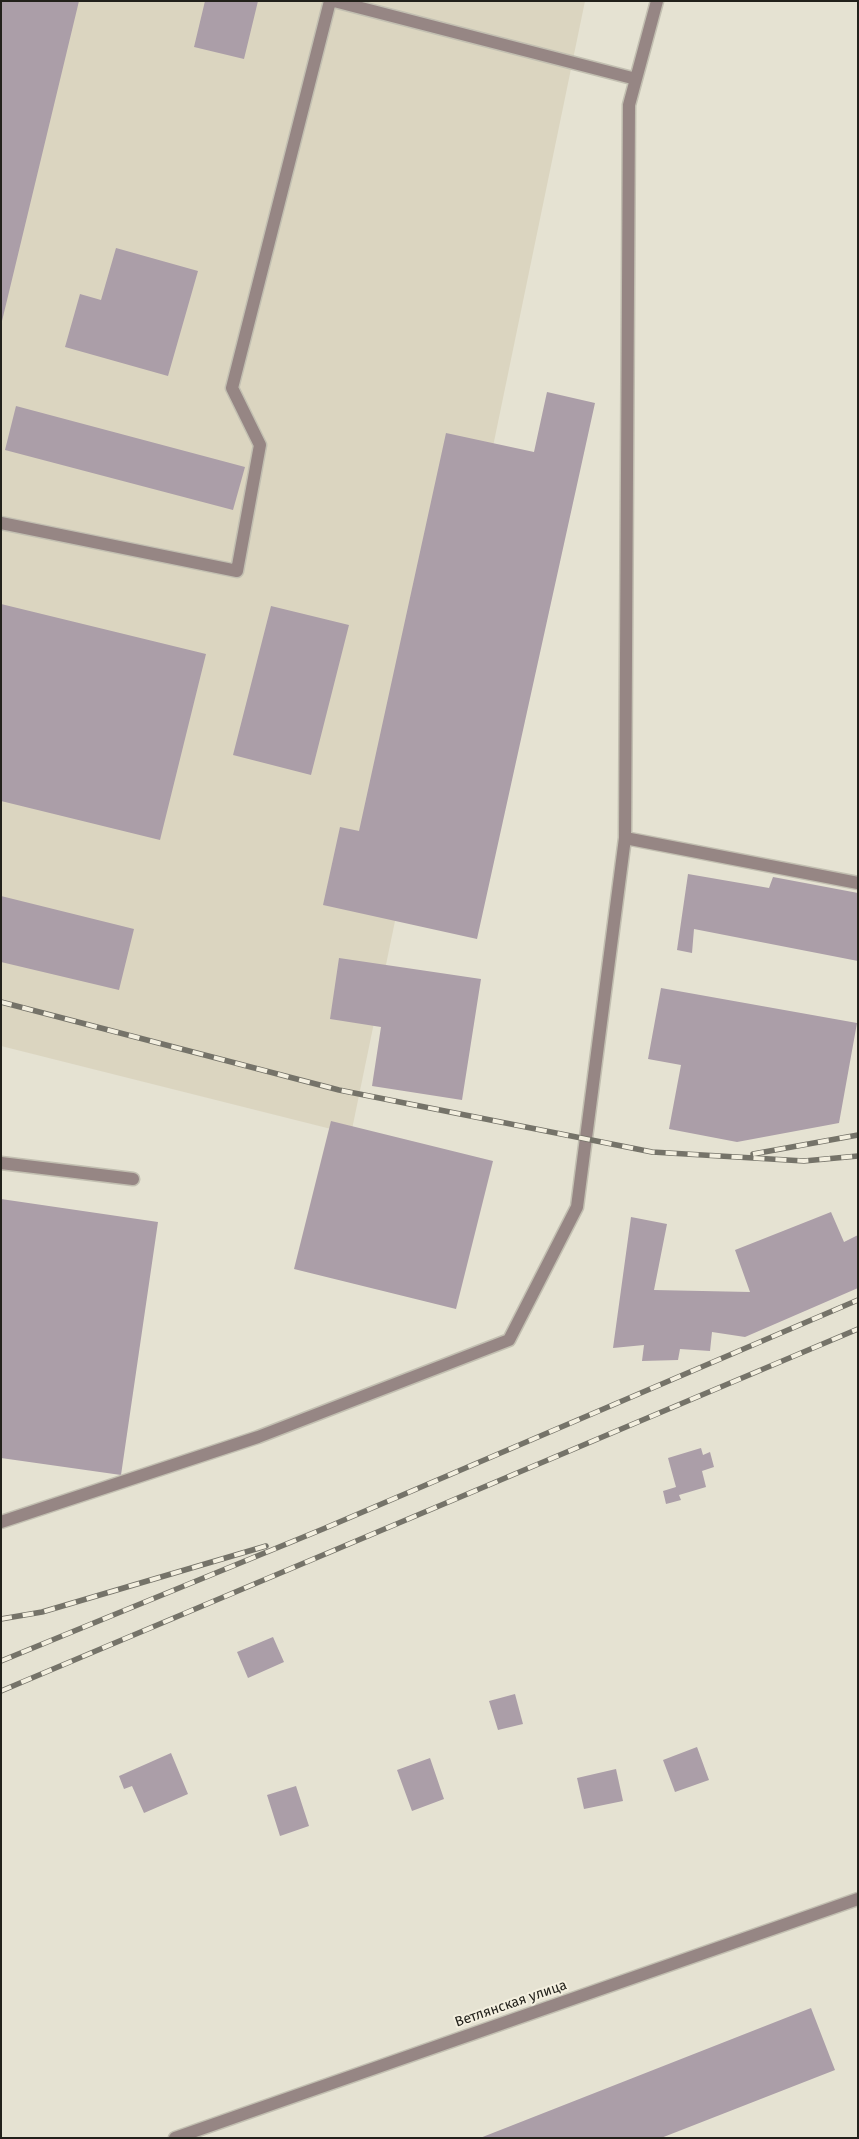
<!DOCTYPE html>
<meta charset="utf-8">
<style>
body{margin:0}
#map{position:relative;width:859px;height:2139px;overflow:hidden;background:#e5e2d2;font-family:"Fira Sans",sans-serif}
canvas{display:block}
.frame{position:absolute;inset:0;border:2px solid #22211b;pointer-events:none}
</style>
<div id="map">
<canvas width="859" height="2139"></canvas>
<div class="frame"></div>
</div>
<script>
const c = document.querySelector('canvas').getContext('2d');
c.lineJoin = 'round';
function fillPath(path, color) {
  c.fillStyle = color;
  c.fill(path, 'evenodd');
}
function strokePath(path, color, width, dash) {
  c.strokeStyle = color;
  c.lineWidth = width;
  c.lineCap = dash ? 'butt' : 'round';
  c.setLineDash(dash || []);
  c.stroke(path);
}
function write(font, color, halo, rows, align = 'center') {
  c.font = font + ' "Fira Sans",sans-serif';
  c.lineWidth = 4;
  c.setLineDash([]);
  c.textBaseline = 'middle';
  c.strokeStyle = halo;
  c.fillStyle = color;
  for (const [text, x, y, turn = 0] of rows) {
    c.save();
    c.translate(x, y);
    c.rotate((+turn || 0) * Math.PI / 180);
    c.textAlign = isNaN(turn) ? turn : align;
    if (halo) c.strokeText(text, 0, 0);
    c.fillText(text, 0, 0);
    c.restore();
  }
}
const built = new Path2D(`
 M 1,1 L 585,1 L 351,1134 L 1,1046 Z`);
const building = new Path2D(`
 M 1,1 L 79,1 L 2,321 L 1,321 Z
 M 205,1 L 258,1 L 244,59 L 194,47 Z
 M 116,248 L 198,271 L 168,376 L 65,347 L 80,294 L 101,300 Z
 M 547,392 L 595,403 L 477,939 L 323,905 L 340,827 L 359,831 L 446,433 L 534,452 Z
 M 16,406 L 245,467 L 233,510 L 5,450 Z
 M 1,604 L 206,654 L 160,840 L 1,801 Z
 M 271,606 L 349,625 L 311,775 L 233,755 Z
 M 688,874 L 769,888 L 773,877 L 858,893 L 858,961 L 694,929 L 692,953 L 677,950 Z
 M 1,896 L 134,929 L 119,990 L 1,962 Z
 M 339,958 L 481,979 L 462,1100 L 372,1086 L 381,1027 L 330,1019 Z
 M 661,988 L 857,1023 L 839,1123 L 737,1142 L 669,1129 L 681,1065 L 648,1059 Z
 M 331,1121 L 493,1161 L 456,1309 L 294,1269 Z
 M 1,1199 L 158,1222 L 121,1475 L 1,1458 Z
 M 831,1212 L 844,1242 L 858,1235 L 858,1288 L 745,1337 L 712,1332 L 710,1351 L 680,1349 L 678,1360 L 642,1361 L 644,1345 L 613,1348 L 631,1217 L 667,1224 L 654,1290 L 750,1292 L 735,1250 Z
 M 701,1448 L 703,1455 L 710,1452 L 714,1467 L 702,1471 L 706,1487 L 679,1495 L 681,1500 L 666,1504 L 663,1491 L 676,1487 L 668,1458 Z
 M 273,1637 L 284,1662 L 248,1678 L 237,1652 Z
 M 515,1694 L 523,1724 L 498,1730 L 489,1701 Z
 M 697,1747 L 709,1780 L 675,1792 L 663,1760 Z
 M 171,1753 L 188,1794 L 144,1813 L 132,1786 L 124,1789 L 119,1776 Z
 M 430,1758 L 444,1799 L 412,1811 L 397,1770 Z
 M 616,1769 L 623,1801 L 584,1809 L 577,1778 Z
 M 296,1786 L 309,1826 L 280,1836 L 267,1795 Z
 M 811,2008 L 835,2070 L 661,2138 L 480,2138 Z`);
const lane = new Path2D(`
 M 334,1 L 636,79
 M 657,1 L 629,105 L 625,838 L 858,883
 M 1,523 L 237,571 L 260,445 L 232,388 L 330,1
 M 1,1163 L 133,1179
 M 1,1522 L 258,1437 L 509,1340 L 577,1207 L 625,838`);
const street = new Path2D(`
 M 175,2138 L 858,1899`);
const rail = new Path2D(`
 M 1,1002 L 339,1090 L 652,1152 L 804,1161 L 858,1156
 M 753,1154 L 858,1135
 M 1,1619 L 42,1612 L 266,1546
 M 1,1661 L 323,1529 L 858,1300
 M 1,1691 L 858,1329`);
const streetNames = [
 ["Ветлянская улица",511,2004,-19]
];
fillPath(built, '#dbd5c0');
fillPath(building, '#ab9ea8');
strokePath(lane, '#c2bfb1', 15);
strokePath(street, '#c2bfb1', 15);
strokePath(lane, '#968684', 12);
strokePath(street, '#968684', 12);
strokePath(rail, '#757369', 5.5);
strokePath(rail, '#f3efdf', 4, [11]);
write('14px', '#22211b', '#f3efdf', streetNames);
</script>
